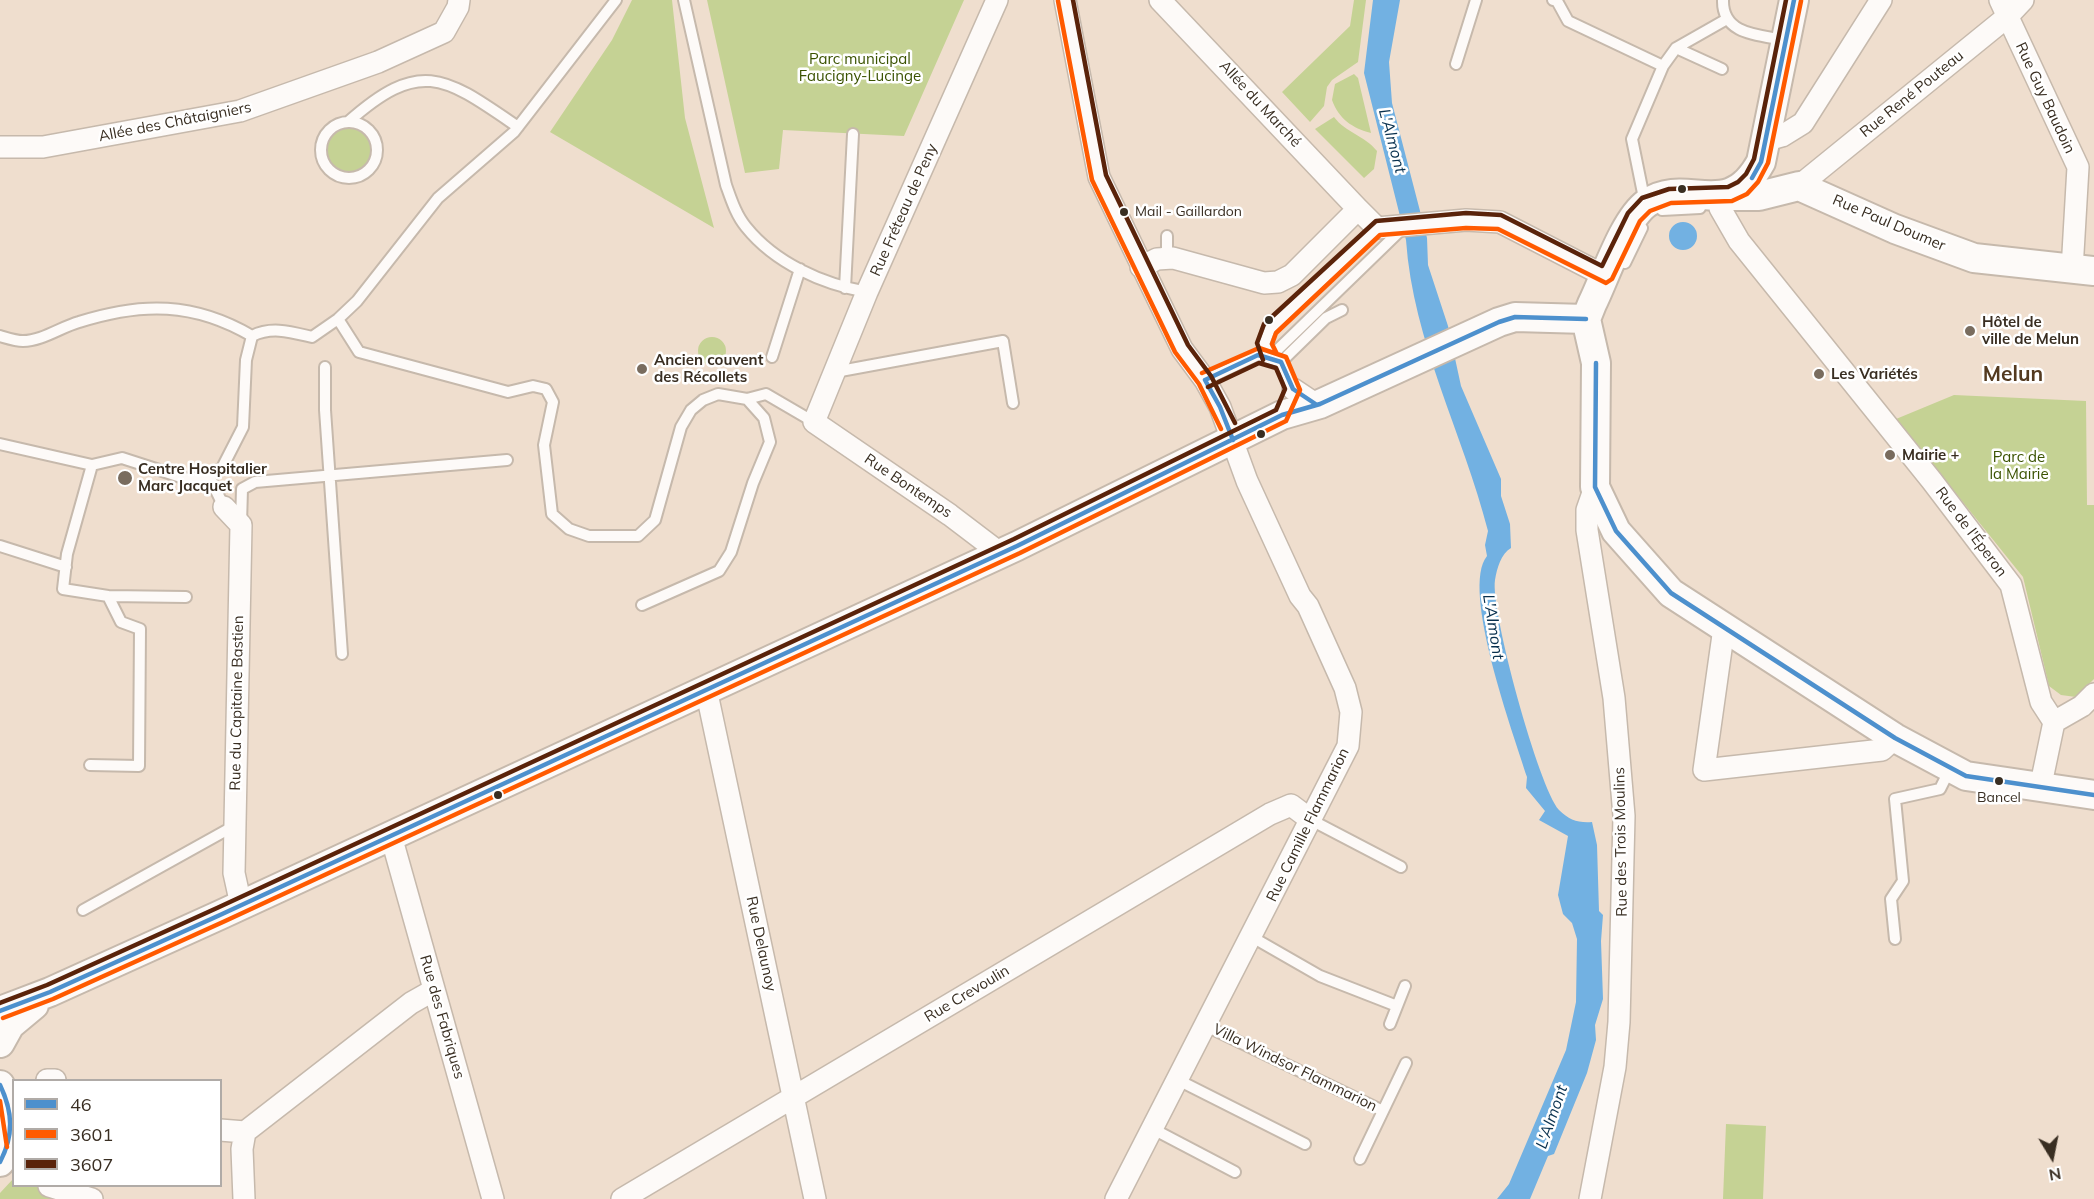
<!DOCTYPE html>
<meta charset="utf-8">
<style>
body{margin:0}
#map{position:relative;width:2094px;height:1199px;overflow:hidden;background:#efdece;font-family:Mulish,sans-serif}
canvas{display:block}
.legend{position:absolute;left:12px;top:1079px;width:210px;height:108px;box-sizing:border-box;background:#fff;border:2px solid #b0aba7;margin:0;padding:8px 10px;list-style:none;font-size:18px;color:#392e22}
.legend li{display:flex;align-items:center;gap:12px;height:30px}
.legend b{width:30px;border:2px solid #b0aba7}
.north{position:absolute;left:2022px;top:1127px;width:60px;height:60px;-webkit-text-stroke:4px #fff;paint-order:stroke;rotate:170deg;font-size:16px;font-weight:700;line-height:24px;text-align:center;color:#392e22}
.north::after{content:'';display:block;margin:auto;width:21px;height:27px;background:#392e22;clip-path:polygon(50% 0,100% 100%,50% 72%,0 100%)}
</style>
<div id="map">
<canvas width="2094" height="1199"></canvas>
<ul class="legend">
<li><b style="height:8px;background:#4d90cd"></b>46</li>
<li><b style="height:8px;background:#ff5a00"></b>3601</li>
<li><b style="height:8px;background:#5a230a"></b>3607</li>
</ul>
<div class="north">N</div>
</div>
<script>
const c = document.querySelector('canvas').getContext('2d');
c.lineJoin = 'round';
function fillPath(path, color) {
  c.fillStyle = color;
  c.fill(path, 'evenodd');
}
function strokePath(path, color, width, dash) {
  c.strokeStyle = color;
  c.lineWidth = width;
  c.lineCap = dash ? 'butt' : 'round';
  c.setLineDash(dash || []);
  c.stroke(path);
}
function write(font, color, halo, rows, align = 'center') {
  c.font = font + ' Mulish,sans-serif';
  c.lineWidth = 5;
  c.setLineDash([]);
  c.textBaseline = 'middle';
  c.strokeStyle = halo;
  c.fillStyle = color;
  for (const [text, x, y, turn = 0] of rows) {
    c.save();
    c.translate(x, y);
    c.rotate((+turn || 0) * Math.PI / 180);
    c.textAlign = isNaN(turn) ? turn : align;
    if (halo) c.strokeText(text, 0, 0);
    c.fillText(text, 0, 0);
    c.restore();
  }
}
const green = new Path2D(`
 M 632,0 L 672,0 L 685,118 L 714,228 L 550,132 L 612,40 Z
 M 707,0 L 964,0 L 904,136 L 783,130 L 779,169 L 745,173 Z
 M 1354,0 L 1366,0 L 1358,62 L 1332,80 L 1327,87 L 1324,106 L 1310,122 L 1282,92 L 1350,26 Z
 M 1354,74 L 1358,78 L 1371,133 C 1352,128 1339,119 1332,100 L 1335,84 Z
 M 1334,117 C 1346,133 1364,135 1377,151 L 1374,169 L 1364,178 L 1315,129 Z
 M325 150a23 23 0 1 1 46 0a23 23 0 1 1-46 0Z
 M698 351a14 14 0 1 1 28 0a14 14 0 1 1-28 0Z
 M 1954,395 L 2086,401 L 2087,505 L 2094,505 L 2094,679 L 2076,697 L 2061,695 L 2049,686 L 2023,577 L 1896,419 Z
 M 1726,1124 L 1766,1126 L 1763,1199 L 1723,1199 Z
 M 13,1179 L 14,1186 L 40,1186 L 66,1199 L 0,1199 L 0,1193 Z`);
const water = new Path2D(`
 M 1373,0 L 1400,0 L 1389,62 L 1392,103 L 1427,238 L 1428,265 L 1448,326 L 1461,386 L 1501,479 L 1501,496 L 1510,524 L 1511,548 C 1501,554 1497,568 1495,580 C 1490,610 1539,788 1559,810 C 1569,820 1578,823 1592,822 L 1597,845 L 1599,911 L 1603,915 L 1601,941 L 1603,999 L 1595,1025 L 1596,1040 L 1587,1073 L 1554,1154 L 1548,1156 L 1530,1199 L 1497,1199 L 1509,1184 L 1566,1050 L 1576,1002 L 1577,939 L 1572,923 L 1563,914 L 1558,895 L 1568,836 L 1539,820 L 1545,811 L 1526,788 L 1527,777 C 1514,735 1460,589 1487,556 L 1485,545 L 1488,531 C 1463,433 1413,342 1406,240 L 1364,73 Z
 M1669 236a14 14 0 1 1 28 0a14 14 0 1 1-28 0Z`);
const lane = new Path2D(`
 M 684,0 L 726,185 C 731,199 736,215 746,227 C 775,263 822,284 867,292
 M 1553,0 L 1557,1 L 1568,21 L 1663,66
 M 1723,0 C 1722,35 1759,35 1785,40
 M 1676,48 L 1722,69
 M 1456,64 L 1476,0
 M321 150a28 28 0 1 1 56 0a28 28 0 1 1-56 0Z
 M 348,122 C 421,57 445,77 518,127
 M 1645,203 L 1632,139 L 1663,66 L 1676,48 L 1727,19
 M 1662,210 L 1700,208
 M 1160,257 L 1167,250 L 1167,236
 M 1625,263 L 1642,228
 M 845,288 L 853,134
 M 338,319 L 359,352 L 508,392 L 533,386 L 546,389 L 553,402 L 544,445 L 552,514 L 569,529 L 589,536 L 638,536 L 655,520 L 681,427 L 691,410 L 703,400 L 718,394 L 747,399 L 764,418 L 770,442 L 753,483 L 731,552 L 719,571 L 642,605
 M 0,336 C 7,338 16,341 23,341 C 42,341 61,327 79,322 C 142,302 194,302 252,336
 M 252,336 C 272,326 291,332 312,337 L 338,319 L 357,301 L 438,198 L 514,132 L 616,0
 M 772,357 L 800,269
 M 1270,357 L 1403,228
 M 1270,357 L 1264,344 L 1270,329 L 1377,228
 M 1281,362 L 1326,318 L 1342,310
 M 325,367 L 325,410 L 342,654
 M 835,372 L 1003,341 L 1013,403
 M 1205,380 L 1258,355 L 1281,362 L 1293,389 L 1292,393
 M 747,399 L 766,394 L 814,422
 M 0,444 L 92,465 L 122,458 L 187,479 L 209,476 L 222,468 L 243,427 L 246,360 L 252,336
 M 209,476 L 224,507
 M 241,524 L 242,489 L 255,482 L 507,460
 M 0,546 L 66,567
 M 108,596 L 186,597
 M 90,765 L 139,766 L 140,629 L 121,622 L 108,596 L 63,589 L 67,554 L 92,465
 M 1311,820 L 1401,867
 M 83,910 L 234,826
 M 1252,937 L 1320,976 L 1397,1006
 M 1895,939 L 1891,899 L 1903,881 L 1895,799 L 1940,789 L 1950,769
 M 1390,1024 L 1405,986
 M 1206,1026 L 1383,1111
 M 1178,1080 L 1305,1144
 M 1153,1129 L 1235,1172
 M 1360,1159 L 1406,1063`);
const street = new Path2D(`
 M 997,0 L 867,292 L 814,422 L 950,515 L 1000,553
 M 1065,0 L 1099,177 L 1182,349 L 1205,380 L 1220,407 L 1247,481 L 1300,596 L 1308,606 L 1345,688 L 1351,712 L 1348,746 L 1116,1199
 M 1160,0 L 1358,209
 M 2000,0 L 2078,167 L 2072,270
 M 1764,141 L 1782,136 L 1803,123 L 1881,0
 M 0,147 L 43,147 L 240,111 L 378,62 L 444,32 L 458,7 L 459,0
 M 1799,186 L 2007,17 L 2023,0
 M 1721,196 L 1720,208 L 1739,241 L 1932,481 L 2011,585 L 2041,702 L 2054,722 L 2040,789
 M 1141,267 L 1157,259 L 1173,258 L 1264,283 L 1278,282 L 1292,275 L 1358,209 L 1377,228 L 1466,220 L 1500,222 L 1605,276
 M 1293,389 L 1317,405
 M 224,507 L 241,525 L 234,873 L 241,905
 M 1724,628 L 1704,770 L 1882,750 L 1895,738
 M 706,689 L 815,1199
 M 2054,722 L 2082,706 L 2094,694
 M 391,836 L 493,1199
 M 47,1080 L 55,1080
 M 220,1130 L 245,1132 L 411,1003 L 434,990
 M 49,1186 L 92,1199
 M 244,1199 L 242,1149 L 245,1132
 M 622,1199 L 1270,814 L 1291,805 L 1311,820
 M 1590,1199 L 1615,1067 L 1619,1022 L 1624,816 L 1614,698 L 1587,530 L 1587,510 L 1595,487`);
const secondary = new Path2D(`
 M 1794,0 L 1761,162 C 1727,224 1688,175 1647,203 C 1624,219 1605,278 1592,304 L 1586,319 L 1596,363 L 1595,487 L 1616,531 L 1671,593 L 1895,738 L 1966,776 L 2094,795
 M 1726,196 L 1759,196 L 1799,186 L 1895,229 L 1974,258 L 2094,271
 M 0,1011 L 50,992 L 220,915 L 1017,546 L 1282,415 L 1320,404 L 1499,322 L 1515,317 L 1586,319
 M 0,1043 L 10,1025 L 34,1005
 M 0,1085 C 14,1111 16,1136 0,1162`);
const bus1 = new Path2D(`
 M 1752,178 L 1761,162 L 1794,0
 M 1596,363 L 1595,487 L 1616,531 L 1671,593 L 1895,738 L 1966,776 L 2094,795
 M 1233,440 L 1220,407 L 1205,380 L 1258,355 L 1281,362 L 1293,389 L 1317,405
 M 0,1011 L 50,992 L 220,915 L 1017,546 L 1282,415 L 1320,404 L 1499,322 L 1515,317 L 1586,319
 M 0,1085 C 13,1112 14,1135 0,1162`);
const bus2 = new Path2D(`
 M 1058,1 L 1092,180 L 1175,352 L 1199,384 L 1221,429
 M 1277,354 L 1272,344 L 1276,333 L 1380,235 L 1466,228 L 1498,229 L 1606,283 L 1612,279 L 1640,221 L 1650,211 L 1671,203 L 1732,201 L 1747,194 L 1758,182 L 1768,163 L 1801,1
 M 3,1018 L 53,999 L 223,922 L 1020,553 L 1286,421 L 1300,390 L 1286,357 L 1259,348 L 1202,373
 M 0,1101 L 7,1147`);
const bus3 = new Path2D(`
 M 1073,0 L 1106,175 L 1188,345 L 1211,376 L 1235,423
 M 1263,360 L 1257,343 L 1264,324 L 1376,221 L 1466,213 L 1501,215 L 1602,266 L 1628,213 L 1642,198 L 1669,189 L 1728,187 L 1738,182 L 1746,174 L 1754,159 L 1786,0
 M 0,1003 L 47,985 L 217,908 L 1014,539 L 1276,410 L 1285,389 L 1276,368 L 1259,363 L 1208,387`);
const markers = [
 [1682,189,5,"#392e22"],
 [1124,212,5,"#392e22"],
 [1269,320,5,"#392e22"],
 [1970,331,6,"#796c5e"],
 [642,369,6,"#796c5e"],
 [1819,374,6,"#796c5e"],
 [1261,434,5,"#392e22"],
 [1890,455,6,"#796c5e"],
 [125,478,8,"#796c5e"],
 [1999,781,5,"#392e22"],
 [498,795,5,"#392e22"]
];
const busNames = [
 ["Mail - Gaillardon",1135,212],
 ["Bancel",1999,798,"center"]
];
const parkNames = [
 ["Parc municipal",860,59],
 ["Faucigny-Lucinge",860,76],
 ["Parc de",2019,457],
 ["la Mairie",2019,474]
];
const streetNames = [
 ["Rue René Pouteau",1912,94,-39],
 ["Rue Guy Baudoin",2045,98,65],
 ["Allée du Marché",1260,104,47],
 ["Allée des Châtaigniers",175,122,-11],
 ["Rue Fréteau de Peny",904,210,-66],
 ["Rue Paul Doumer",1889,223,23],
 ["Rue Bontemps",908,486,34],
 ["Rue de l'Éperon",1971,532,53],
 ["Rue du Capitaine Bastien",237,703,-89],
 ["Rue Camille Flammarion",1308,825,-64],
 ["Rue des Trois Moulins",1621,842,-91],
 ["Rue Delaunoy",761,944,78],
 ["Rue Crevoulin",967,994,-31],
 ["Rue des Fabriques",442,1017,74],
 ["Villa Windsor Flammarion",1295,1068,26]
];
const poiNames = [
 ["Hôtel de",1982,322],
 ["ville de Melun",1982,339],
 ["Ancien couvent",654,360],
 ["des Récollets",654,377],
 ["Les Variétés",1831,374],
 ["Mairie +",1902,455],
 ["Centre Hospitalier",138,469],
 ["Marc Jacquet",138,486]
];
const waterNames = [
 ["L'Almont",1392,141,75],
 ["L'Almont",1493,627,81],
 ["L'Almont",1552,1117,-71]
];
const districtNames = [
 ["Melun",2013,375]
];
fillPath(green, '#c5d294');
fillPath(water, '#72b1e2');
strokePath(lane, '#c6b9ac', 14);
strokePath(street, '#c6b9ac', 24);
strokePath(secondary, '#c6b9ac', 32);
strokePath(lane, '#fdfaf8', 10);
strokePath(street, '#fdfaf8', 21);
strokePath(secondary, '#fdfaf8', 28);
strokePath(bus1, '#4d90cd', 4.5);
strokePath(bus2, '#ff5a00', 4.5);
strokePath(bus3, '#5a230a', 4.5);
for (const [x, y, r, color] of markers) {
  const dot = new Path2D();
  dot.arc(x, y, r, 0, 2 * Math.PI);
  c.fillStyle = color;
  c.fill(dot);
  strokePath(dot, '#fff', 2);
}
write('14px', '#392e22', '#fff', busNames, 'left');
write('15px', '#3a5200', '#fff', parkNames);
write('15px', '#392e22', '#fff', streetNames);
write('bold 15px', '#392e22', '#fff', poiNames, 'left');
write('italic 16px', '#08304e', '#fff', waterNames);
write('bold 21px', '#533a20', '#fff', districtNames);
</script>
